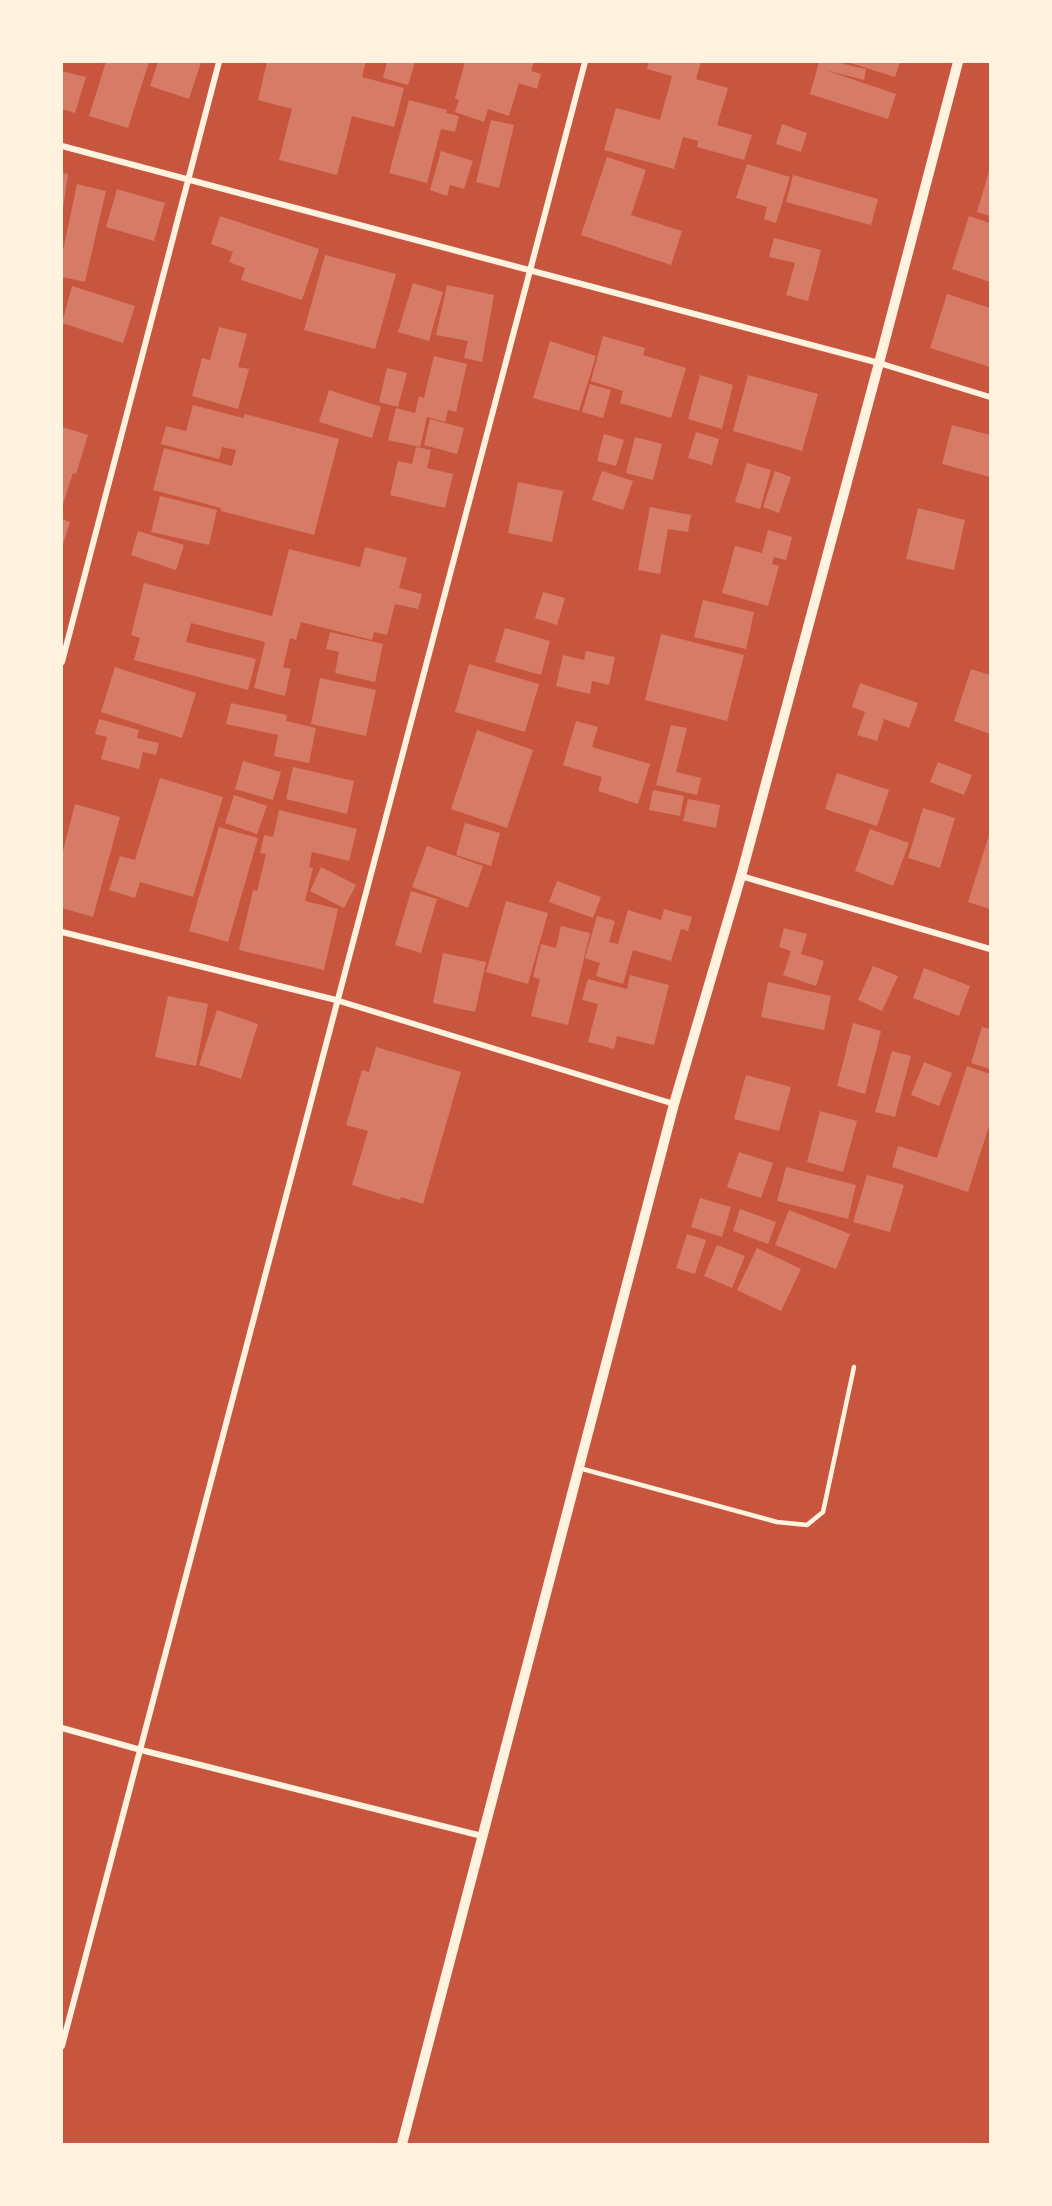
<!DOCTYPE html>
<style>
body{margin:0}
#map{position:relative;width:1052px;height:2206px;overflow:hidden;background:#c8553d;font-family:"Varela Round",sans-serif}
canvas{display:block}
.frame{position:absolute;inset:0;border:63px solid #fff3e0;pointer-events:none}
</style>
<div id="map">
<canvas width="1052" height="2206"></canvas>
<div class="frame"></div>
</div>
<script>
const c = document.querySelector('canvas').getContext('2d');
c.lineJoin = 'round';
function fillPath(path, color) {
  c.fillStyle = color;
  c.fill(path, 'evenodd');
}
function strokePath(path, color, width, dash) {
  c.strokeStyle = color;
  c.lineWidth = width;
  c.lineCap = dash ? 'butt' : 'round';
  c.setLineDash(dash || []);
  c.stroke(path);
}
const building = new Path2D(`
 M 106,62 L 149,62 L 128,128 L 89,116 Z
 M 158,62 L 201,62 L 189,99 L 150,86 Z
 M 267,62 L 366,62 L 362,77 L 404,88 L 394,127 L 352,116 L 337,175 L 279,160 L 292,109 L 258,100 Z
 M 387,62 L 415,62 L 408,85 L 383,78 Z
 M 465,62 L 534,62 L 531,71 L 541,74 L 537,89 L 519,83 L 509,116 L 488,109 L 484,122 L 455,112 L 459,100 L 455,98 Z
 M 649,62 L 701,62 L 696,79 L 728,88 L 717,125 L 752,135 L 744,160 L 697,147 L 698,141 L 683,137 L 674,169 L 604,150 L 616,108 L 660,120 L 672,76 L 647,69 Z
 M 819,62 L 835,62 L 866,69 L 864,80 L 825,70 L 896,94 L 888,119 L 810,94 Z
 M 847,62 L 900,62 L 895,77 Z
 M 62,71 L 86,77 L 75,113 L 62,109 Z
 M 409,100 L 447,110 L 446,113 L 459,116 L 455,132 L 441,129 L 427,183 L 389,173 Z
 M 491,120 L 514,125 L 499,188 L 476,182 Z
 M 782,124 L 807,133 L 801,152 L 776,144 Z
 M 441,151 L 473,161 L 464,189 L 450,185 L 447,196 L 430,190 Z
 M 607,157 L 646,170 L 631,215 L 682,231 L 671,265 L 581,235 Z
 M 747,164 L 790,177 L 776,223 L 764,219 L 767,207 L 736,198 Z
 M 990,168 L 990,216 L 977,212 Z
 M 62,173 L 68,174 L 63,208 L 62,208 Z
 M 793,175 L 878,199 L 871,225 L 786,202 Z
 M 77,184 L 106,191 L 85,282 L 62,277 L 62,255 Z
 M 117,189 L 165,203 L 154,241 L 106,227 Z
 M 220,216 L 319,249 L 302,300 L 241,280 L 245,268 L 229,262 L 233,252 L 211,244 Z
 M 969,216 L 990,223 L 990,282 L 952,269 Z
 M 774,238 L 821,250 L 808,301 L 786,295 L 795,263 L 769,257 Z
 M 325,255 L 396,274 L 375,349 L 304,330 Z
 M 413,283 L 443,292 L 429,341 L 398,332 Z
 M 447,285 L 494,295 L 482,362 L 464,358 L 468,341 L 436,335 Z
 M 72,286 L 135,306 L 123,343 L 62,323 Z
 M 947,294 L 990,308 L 990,367 L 930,348 Z
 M 219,327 L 247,334 L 238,367 L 249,369 L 238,409 L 192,396 L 202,358 L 210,360 Z
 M 603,336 L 645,348 L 643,355 L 686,368 L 671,418 L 620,403 L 623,391 L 591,381 Z
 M 550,341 L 596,356 L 579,411 L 533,398 Z
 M 434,356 L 467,364 L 456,412 L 448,410 L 445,422 L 427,417 L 420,447 L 388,440 L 396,408 L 415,413 L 419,396 L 424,398 Z
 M 387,368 L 407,373 L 398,407 L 379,402 Z
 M 700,375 L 733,385 L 722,429 L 688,419 Z
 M 748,375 L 818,394 L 802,451 L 733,431 Z
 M 590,384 L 611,390 L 603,418 L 582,412 Z
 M 329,390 L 381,407 L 372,438 L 319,422 Z
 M 193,405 L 243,418 L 245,414 L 339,439 L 314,535 L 221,511 L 221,508 L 153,490 L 164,448 L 232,466 L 236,450 L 222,447 L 219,459 L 161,444 L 166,426 L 186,431 Z
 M 430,419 L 464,428 L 457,454 L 424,445 Z
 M 952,425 L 990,435 L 990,477 L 942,464 Z
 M 62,427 L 88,435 L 76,474 L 73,473 L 62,507 Z
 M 696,432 L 719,439 L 712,465 L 688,458 Z
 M 604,434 L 624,440 L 616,466 L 597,461 Z
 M 635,437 L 662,444 L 653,480 L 626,473 Z
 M 416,447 L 431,450 L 427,468 L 453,474 L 445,508 L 390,495 L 398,461 L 412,464 Z
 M 747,463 L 771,470 L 760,509 L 735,502 Z
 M 602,471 L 633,481 L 623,510 L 592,500 Z
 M 775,471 L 791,477 L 779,513 L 763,507 Z
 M 518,482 L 563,491 L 552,542 L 508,533 Z
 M 160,496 L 217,510 L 209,545 L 151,532 Z
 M 650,507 L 691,515 L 688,532 L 668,529 L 660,574 L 638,570 Z
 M 918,508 L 965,520 L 954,570 L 906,559 Z
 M 62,519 L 70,522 L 62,547 Z
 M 768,530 L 792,537 L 786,560 L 774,557 L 772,564 L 779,566 L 768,606 L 722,593 L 735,546 L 762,553 Z
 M 138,531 L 184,545 L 176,570 L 131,555 Z
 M 365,547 L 407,558 L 399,588 L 422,594 L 418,609 L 395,604 L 387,635 L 374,632 L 372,640 L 301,622 L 296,640 L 290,638 L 283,667 L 291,669 L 285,696 L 254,688 L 265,642 L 191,623 L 186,642 L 256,659 L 248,690 L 134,660 L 140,638 L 131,635 L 144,583 L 272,616 L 289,549 L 360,567 Z
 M 543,592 L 565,598 L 557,625 L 535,618 Z
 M 703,600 L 754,612 L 746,649 L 694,637 Z
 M 505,628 L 550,641 L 541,675 L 495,662 Z
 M 330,632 L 383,644 L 375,682 L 335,673 L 339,652 L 326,649 Z
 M 661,634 L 744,655 L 727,721 L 645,700 Z
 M 586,651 L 615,657 L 609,685 L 592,681 L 590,694 L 556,686 L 563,655 L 584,660 Z
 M 469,664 L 539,684 L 525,732 L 455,712 Z
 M 115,667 L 196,693 L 182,738 L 101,712 Z
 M 971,669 L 990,675 L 990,734 L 954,721 Z
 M 320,678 L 376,690 L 366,736 L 311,724 Z
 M 860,683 L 918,703 L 909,728 L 884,719 L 877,741 L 857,735 L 865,712 L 852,707 Z
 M 231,703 L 287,715 L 286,721 L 316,728 L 309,763 L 274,756 L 278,735 L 226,724 Z
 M 99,719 L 139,730 L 137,738 L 159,743 L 156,755 L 143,752 L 139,769 L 101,759 L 107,737 L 95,734 Z
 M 576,721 L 598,727 L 592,747 L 650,764 L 638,804 L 598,791 L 602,777 L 563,765 Z
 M 671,725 L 687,728 L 676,772 L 701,778 L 697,795 L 656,785 Z
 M 477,730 L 533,750 L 507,828 L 451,809 Z
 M 243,761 L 281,772 L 273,800 L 235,789 Z
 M 938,762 L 972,775 L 964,795 L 930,782 Z
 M 293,767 L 354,781 L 347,814 L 286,799 Z
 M 837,773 L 889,790 L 877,826 L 825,809 Z
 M 160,778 L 223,797 L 193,897 L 140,882 L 135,898 L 109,890 L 120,856 L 135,860 Z
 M 653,790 L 684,796 L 680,816 L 649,810 Z
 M 234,795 L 267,806 L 257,834 L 225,823 Z
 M 688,799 L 720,805 L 716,828 L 683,821 Z
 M 75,804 L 120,817 L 93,917 L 62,908 L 62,855 Z
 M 923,808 L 955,818 L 940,868 L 908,858 Z
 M 279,810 L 357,829 L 349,861 L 312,852 L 309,867 L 313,868 L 305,901 L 338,909 L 324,970 L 239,950 L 253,890 L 257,891 L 266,854 L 260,853 L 264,835 L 273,837 Z
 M 465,823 L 500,833 L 491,866 L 456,855 Z
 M 219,827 L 258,838 L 228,942 L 189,931 Z
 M 870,829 L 909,843 L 893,886 L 855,871 Z
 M 990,832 L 990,909 L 968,902 Z
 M 427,846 L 483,866 L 468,908 L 412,887 Z
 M 321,867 L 356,885 L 344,908 L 310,891 Z
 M 557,881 L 601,897 L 593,918 L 549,902 Z
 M 411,891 L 437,899 L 421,953 L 395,945 Z
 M 506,901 L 548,913 L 528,984 L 486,972 Z
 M 664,909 L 692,917 L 688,931 L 681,929 L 671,961 L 633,950 L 623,984 L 596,976 L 600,963 L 585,958 L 597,916 L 615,921 L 609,942 L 618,944 L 628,910 L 661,920 Z
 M 561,926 L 590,933 L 568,1025 L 531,1016 L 540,979 L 533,977 L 541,944 L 556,948 Z
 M 784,928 L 807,934 L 801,954 L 824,961 L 816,986 L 783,975 L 791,951 L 779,947 Z
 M 443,953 L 486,962 L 475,1012 L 433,1003 Z
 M 873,966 L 898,976 L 882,1011 L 858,1000 Z
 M 924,968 L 970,986 L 959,1016 L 913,998 Z
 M 630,975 L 669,985 L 654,1045 L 617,1036 L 614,1049 L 588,1042 L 598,1004 L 582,1000 L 588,979 L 627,989 Z
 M 768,982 L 831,996 L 824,1030 L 761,1017 Z
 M 168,996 L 208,1004 L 196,1066 L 155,1057 Z
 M 217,1010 L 258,1024 L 241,1079 L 199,1065 Z
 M 853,1023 L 881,1031 L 865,1094 L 837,1086 Z
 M 982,1027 L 990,1029 L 990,1069 L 971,1063 Z
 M 376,1047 L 461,1072 L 423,1204 L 401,1197 L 400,1200 L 352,1185 L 368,1131 L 346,1125 L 362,1070 L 369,1072 Z
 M 892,1051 L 911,1056 L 895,1117 L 875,1112 Z
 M 924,1062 L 952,1073 L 939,1106 L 911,1095 Z
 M 967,1066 L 990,1074 L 990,1123 L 968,1192 L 892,1167 L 898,1146 L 937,1158 Z
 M 746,1075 L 791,1087 L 779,1131 L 734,1119 Z
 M 820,1111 L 857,1121 L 843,1172 L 807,1162 Z
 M 739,1152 L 773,1163 L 761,1198 L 727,1187 Z
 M 786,1167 L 856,1185 L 848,1219 L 777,1201 Z
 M 867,1175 L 904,1185 L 890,1232 L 853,1222 Z
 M 700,1198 L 731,1207 L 722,1237 L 691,1227 Z
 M 740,1209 L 776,1222 L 768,1244 L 733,1231 Z
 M 789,1210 L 850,1234 L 836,1269 L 775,1245 Z
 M 687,1234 L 706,1240 L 695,1274 L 676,1268 Z
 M 717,1245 L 745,1256 L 732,1288 L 704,1276 Z
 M 757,1248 L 801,1269 L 781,1311 L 737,1290 Z`);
const service = new Path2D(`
 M 579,1468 L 777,1522 L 807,1525 L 823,1512 L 854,1367`);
const minor = new Path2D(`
 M 62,146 L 879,363 L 990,397
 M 62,662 L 219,62
 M 741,876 L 990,949
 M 62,932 L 336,1000 L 674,1104
 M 62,1728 L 141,1750 L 482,1836
 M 62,2046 L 585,62`);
const tertiary = new Path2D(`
 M 402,2144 L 674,1104 L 741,876 L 879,363 L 958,62`);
fillPath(building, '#d67c66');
strokePath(service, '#fff3e0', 4.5);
strokePath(minor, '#fff3e0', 6);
strokePath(tertiary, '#fff3e0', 10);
</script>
